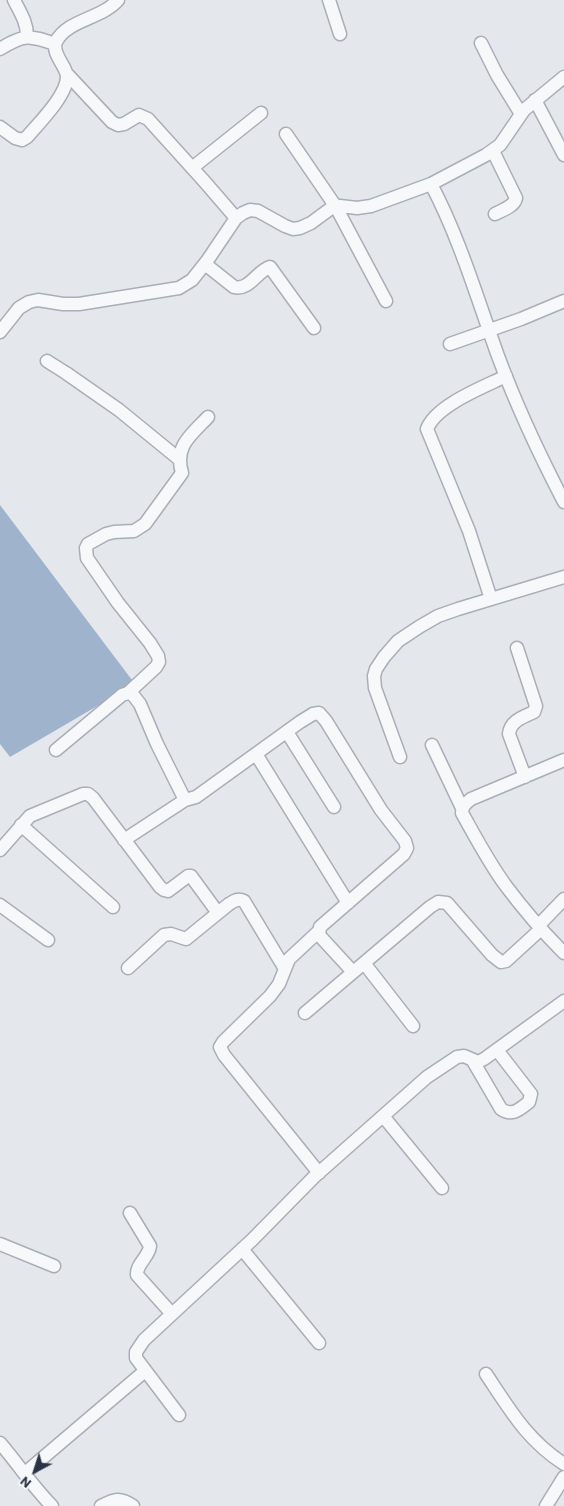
<!DOCTYPE html>
<style>
body{margin:0}
#map{position:relative;width:564px;height:1506px;overflow:hidden;background:#e4e7ec;font-family:Barlow,sans-serif}
canvas{display:block}
.north{position:absolute;left:10px;top:1446px;width:50px;height:50px;-webkit-text-stroke:4px #f4f6f9;paint-order:stroke;rotate:220deg;font-size:14px;font-weight:700;line-height:20px;text-align:center;color:#2b3445}
.north::after{content:'';display:block;margin:auto;width:18px;height:22px;background:#2b3445;clip-path:polygon(50% 0,100% 100%,50% 72%,0 100%)}
</style>
<div id="map">
<canvas width="564" height="1506"></canvas>
<div class="north">N</div>
</div>
<script>
const c = document.querySelector('canvas').getContext('2d');
c.lineJoin = 'round';
function fillPath(path, color) {
  c.fillStyle = color;
  c.fill(path, 'evenodd');
}
function strokePath(path, color, width, dash) {
  c.strokeStyle = color;
  c.lineWidth = width;
  c.lineCap = dash ? 'butt' : 'round';
  c.setLineDash(dash || []);
  c.stroke(path);
}
const water = new Path2D(`
 M 0,505 L 135,684 L 10,757 L 0,744 Z`);
const minor = new Path2D(`
 M 14,0 C 20,12 27,22 27,36
 M 329,0 L 340,34
 M 481,43 L 497,75 L 521,114
 M 0,49 C 24,34 29,35 55,44
 M 68,75 L 112,122 L 118,125 L 124,124 L 139,115 L 148,119 L 204,181 L 236,218
 M 535,100 L 564,155
 M 0,127 L 15,138 L 22,140 L 27,137 C 39,123 67,95 67,77 C 67,66 51,54 56,42 C 66,20 102,19 118,0
 M 286,134 L 336,207 L 386,301
 M 493,151 L 516,198 C 514,207 502,210 495,214
 M 192,168 L 261,113
 M 431,184 C 460,239 477,298 498,356 C 517,407 539,454 564,502
 M 205,264 L 234,287 C 249,291 257,271 270,267 L 314,328
 M 0,332 L 19,308 L 29,302 L 38,300 L 63,304 L 79,304 L 179,288 L 192,280 L 207,261 L 236,218 L 243,213 L 250,210 L 258,211 L 285,226 L 293,229 L 300,228 L 311,223 L 330,209 L 340,206 L 357,208 L 371,206 L 431,184 L 486,155 L 500,145 L 524,110 L 564,77
 M 450,344 L 521,319 L 564,301
 M 47,361 L 66,373 L 119,410 L 179,459
 M 491,599 L 469,531 L 427,429 C 436,405 484,387 506,376
 M 517,648 L 536,706 L 534,712 C 523,717 510,721 509,734 L 525,777
 M 128,693 L 156,667 L 159,662 L 158,656 L 150,643 L 118,603 L 87,558 L 86,548 L 88,544 L 106,534 L 114,532 L 134,531 L 145,524 L 182,473 C 174,446 191,435 208,417
 M 287,732 L 334,807
 M 432,745 L 462,808
 M 56,750 L 122,695 L 128,693 L 133,695 L 140,704 L 157,744 L 185,800 L 196,797 L 300,722 L 313,714 L 319,713 L 326,721 L 381,810 L 405,841 L 407,848 L 404,854 L 320,927 L 319,935 L 353,972
 M 256,754 L 348,903
 M 400,757 L 375,688 L 374,676 L 376,669 L 384,657 L 398,641 L 419,627 L 438,616 L 458,609 L 564,577
 M 564,760 L 471,799 C 466,803 462,806 462,813 C 476,838 489,863 506,886 C 524,910 543,932 564,953
 M 21,825 L 113,907
 M 124,840 L 185,800
 M 0,850 L 30,816 L 83,794 L 88,794 L 93,798 L 160,887 L 164,890 L 168,891 L 188,876 L 191,876 L 218,913
 M 0,905 L 48,940
 M 538,926 L 564,899
 M 318,932 L 289,959 L 279,984 L 270,996 L 223,1042 L 220,1047 L 224,1055 L 319,1173
 M 364,963 L 413,1026
 M 128,968 L 164,935 L 171,934 L 186,939 L 229,904 C 234,901 238,898 244,901 L 285,969
 M 305,1013 L 430,907 L 438,902 L 447,903 L 492,955 L 501,962 L 506,961 L 541,929
 M 473,1061 L 501,1109 C 512,1117 520,1109 529,1102 L 531,1094 L 497,1050
 M 383,1116 L 442,1188
 M 130,1213 L 150,1246 C 149,1257 136,1264 137,1275 L 172,1314
 M 0,1244 L 54,1266
 M 242,1249 L 319,1343
 M 486,1374 C 510,1410 527,1440 564,1464
 M 179,1415 L 136,1358 L 136,1352 L 144,1340 L 252,1240 L 314,1177 L 427,1077 L 457,1057 L 464,1056 L 478,1062 L 484,1059 L 564,1001
 M 0,1443 C 18,1464 33,1487 52,1506
 M 25,1473 L 145,1371
 M 101,1506 C 115,1499 120,1497 133,1506
 M 546,1506 L 564,1477`);
fillPath(water, '#9fb4cc');
strokePath(minor, '#a9aeb7', 15);
strokePath(minor, '#f7f8fa', 12);
</script>
